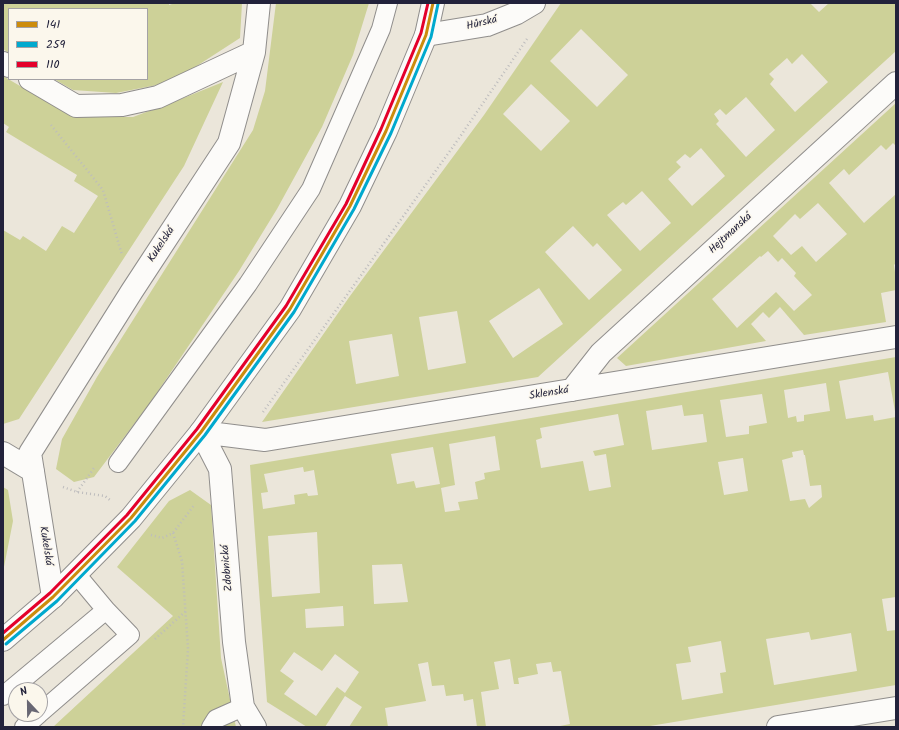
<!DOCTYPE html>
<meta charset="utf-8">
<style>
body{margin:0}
#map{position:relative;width:899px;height:730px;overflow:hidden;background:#ebe6da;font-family:Kalam,sans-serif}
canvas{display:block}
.frame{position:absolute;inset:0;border:4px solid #22223b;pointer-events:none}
.legend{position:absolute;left:8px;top:8px;width:140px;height:72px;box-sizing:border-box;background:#fbf7ec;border:1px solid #a4a2a5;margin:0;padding:5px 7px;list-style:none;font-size:12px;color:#22223b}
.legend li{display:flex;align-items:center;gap:8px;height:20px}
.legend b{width:20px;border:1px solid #a4a2a5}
.north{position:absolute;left:8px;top:682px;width:40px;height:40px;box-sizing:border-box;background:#fbf7ec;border:1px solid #a4a2a5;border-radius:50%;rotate:338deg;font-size:11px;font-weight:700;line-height:16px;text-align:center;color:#22223b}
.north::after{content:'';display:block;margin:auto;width:14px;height:18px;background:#686773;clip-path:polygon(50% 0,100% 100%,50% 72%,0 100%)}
</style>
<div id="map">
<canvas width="899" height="730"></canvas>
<div class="frame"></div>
<ul class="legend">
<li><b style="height:5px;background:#cc8c0c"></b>141</li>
<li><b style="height:5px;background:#00a9ce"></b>259</li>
<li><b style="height:5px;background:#e4002b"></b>110</li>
</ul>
<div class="north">N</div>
</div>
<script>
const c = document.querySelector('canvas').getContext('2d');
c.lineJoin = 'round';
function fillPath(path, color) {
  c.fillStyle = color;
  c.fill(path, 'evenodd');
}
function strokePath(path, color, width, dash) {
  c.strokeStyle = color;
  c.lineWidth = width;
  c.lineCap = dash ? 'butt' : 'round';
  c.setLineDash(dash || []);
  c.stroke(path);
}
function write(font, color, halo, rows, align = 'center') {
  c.font = font + ' Kalam,sans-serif';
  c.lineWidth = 3;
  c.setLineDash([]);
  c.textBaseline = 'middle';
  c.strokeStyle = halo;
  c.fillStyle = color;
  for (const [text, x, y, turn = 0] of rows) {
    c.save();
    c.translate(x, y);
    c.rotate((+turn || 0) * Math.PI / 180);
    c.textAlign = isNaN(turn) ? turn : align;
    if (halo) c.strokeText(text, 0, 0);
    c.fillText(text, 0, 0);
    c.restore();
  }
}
const green = new Path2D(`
 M 3,3 L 169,3 L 169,5 L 175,3 L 242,3 L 240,38 L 172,82 L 116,93 L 73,90 L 54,79 L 147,79 L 147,9 L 9,9 L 9,53 L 3,49 Z
 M 276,3 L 369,3 L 353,55 L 322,127 L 277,209 L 239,271 L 150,403 L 94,477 L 74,482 L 56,469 L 62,439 L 97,377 L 253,130 L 265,91 Z
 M 561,3 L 810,3 L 819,12 L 829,3 L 896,3 L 896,51 L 538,377 L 262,422 L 350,296 L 484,115 ZM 581,29 L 628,75 L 597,107 L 550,61 ZM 802,54 L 828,82 L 795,112 L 770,84 L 774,79 L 769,74 L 787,58 L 792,64 ZM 531,84 L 570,121 L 541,151 L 503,114 ZM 746,97 L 775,130 L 746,157 L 716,124 L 719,121 L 714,114 L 720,109 L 726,115 ZM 701,148 L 725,176 L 692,206 L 668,179 L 681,167 L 676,162 L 685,154 L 690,158 ZM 642,191 L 671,223 L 640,251 L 607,215 L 623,202 L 626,205 ZM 573,226 L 593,247 L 597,243 L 622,270 L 589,300 L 545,252 ZM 539,288 L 563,324 L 513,358 L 489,321 ZM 457,311 L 466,363 L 428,370 L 419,317 ZM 392,334 L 399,376 L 356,384 L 349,341 Z
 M 3,76 L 66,113 L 87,117 L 133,117 L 181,99 L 223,82 L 184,166 L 19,419 L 3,424 L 3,230 L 20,240 L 23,236 L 46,251 L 62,226 L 74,233 L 98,196 L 74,181 L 77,175 L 6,132 L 9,127 L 3,123 Z
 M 896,103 L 896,146 L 893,143 L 886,150 L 881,145 L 849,175 L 844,169 L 829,183 L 864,223 L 896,194 L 896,263 L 894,265 L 896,279 L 896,290 L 881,293 L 886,322 L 804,335 L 780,307 L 769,318 L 763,312 L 751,324 L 766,341 L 626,366 L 617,358 ZM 818,203 L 847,234 L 816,262 L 802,246 L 791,255 L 773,236 L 795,214 L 800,219 ZM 768,251 L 778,262 L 782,258 L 796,273 L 794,276 L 812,295 L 794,311 L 776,292 L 737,328 L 712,299 L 760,256 L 761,257 Z
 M 896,357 L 896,597 L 882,599 L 887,631 L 896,630 L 896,685 L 644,727 L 555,727 L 570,724 L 561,671 L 553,672 L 551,662 L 536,664 L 538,674 L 518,678 L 519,684 L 514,684 L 510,659 L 494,662 L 499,689 L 481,692 L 486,727 L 477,727 L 473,699 L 464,701 L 463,694 L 446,696 L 444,685 L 432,686 L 428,662 L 418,664 L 426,701 L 385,708 L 388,727 L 349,727 L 362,707 L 345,696 L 325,727 L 307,727 L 267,702 L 250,465 ZM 888,372 L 896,417 L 874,421 L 873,415 L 846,419 L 839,381 ZM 826,383 L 830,411 L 804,415 L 804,421 L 797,422 L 796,416 L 788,418 L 784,390 ZM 762,394 L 767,423 L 749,426 L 749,434 L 726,437 L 720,400 ZM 682,405 L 684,416 L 703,414 L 707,442 L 652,450 L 646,411 ZM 618,414 L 624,445 L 593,451 L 595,456 L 606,454 L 611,487 L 589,491 L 583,461 L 541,468 L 536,440 L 542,438 L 540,428 ZM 495,436 L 500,470 L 484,473 L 485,479 L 475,482 L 478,499 L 458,502 L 460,510 L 445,512 L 441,488 L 455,485 L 449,444 ZM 433,447 L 440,484 L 416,488 L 414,481 L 397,484 L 391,454 ZM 803,450 L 804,455 L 805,455 L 810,486 L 821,485 L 822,497 L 809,508 L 805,499 L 790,501 L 782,460 L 793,457 L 792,452 ZM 743,458 L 748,491 L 724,495 L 718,462 ZM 303,467 L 304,472 L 314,470 L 318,495 L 308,496 L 307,493 L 294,495 L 295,504 L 263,509 L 261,493 L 268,492 L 264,474 ZM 317,532 L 320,593 L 272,597 L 268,536 ZM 402,564 L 408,602 L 374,604 L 372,565 ZM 343,606 L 344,626 L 306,628 L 305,609 ZM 809,632 L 811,640 L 851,633 L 857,671 L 774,685 L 766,639 ZM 721,641 L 726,672 L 720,673 L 723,693 L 682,700 L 676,664 L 691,662 L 688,647 ZM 294,652 L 322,671 L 335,654 L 359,672 L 345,693 L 337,687 L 316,716 L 284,694 L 294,681 L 280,671 Z
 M 3,487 L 8,490 L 13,521 L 3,572 Z
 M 190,490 L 211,505 L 221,658 L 236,727 L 53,727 L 173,616 L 117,567 L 169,501 Z`);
const path = new Path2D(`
 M 51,125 L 103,190 L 122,255
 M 263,412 L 455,144 L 527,39
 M 63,487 L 77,492 L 105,496 L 110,500
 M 77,492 L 94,468
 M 173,533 L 182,561 L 188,649 L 183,727
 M 151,535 L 162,538 L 173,533 L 195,504
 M 155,639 L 186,611`);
const lane = new Path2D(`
 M 118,463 L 248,284 L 311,189 L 381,29 L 388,3
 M 3,696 L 106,610
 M 40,713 L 130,635 L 106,610 L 76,574
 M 24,727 L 39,714
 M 211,727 L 216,719 L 243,707`);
const street = new Path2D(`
 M 426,35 L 487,25 L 517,13 L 534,3
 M 3,63 L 9,66
 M 30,79 L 76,106 L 122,105 L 158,97 L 254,52
 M 572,390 L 601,353 L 896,83
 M 201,432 L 265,440 L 896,337
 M 201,432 L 220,469 L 234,642 L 243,707 L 255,727
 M 3,453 L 33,471
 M 53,597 L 30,453 L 132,291 L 229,143 L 254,52 L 259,3
 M 778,727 L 896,708`);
const secondary = new Path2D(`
 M 3,640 L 53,597 L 131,518 L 201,432 L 290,309 L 350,206 L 386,131 L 426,35 L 433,3`);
const bus1 = new Path2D(`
 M 3,640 L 53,597 L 131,518 L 201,432 L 290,309 L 350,206 L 386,131 L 426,35 L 433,3`);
const bus2 = new Path2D(`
 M 6,644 L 57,601 L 135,521 L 205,435 L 294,312 L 354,209 L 391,133 L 431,37 L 438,4`);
const bus3 = new Path2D(`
 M 3,633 L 50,593 L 127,515 L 197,429 L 286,306 L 346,204 L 381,129 L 421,33 L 428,3`);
const streetNames = [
 ["Hůrská",482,24,-14],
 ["Hejtmanská",731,234,-43],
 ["Kukelská",162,245,-57],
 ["Sklenská",549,394,-9],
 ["Kukelská",45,546,81],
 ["Zdobnická",228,568,-95]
];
fillPath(green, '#cdd198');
strokePath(lane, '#908e8c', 20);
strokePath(street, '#908e8c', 24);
strokePath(secondary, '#908e8c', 24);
strokePath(path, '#bdbcbd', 2.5, [1, 3]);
strokePath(lane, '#fcfbf9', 18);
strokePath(street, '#fcfbf9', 22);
strokePath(secondary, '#fcfbf9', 22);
strokePath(bus1, '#cc8c0c', 3);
strokePath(bus2, '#00a9ce', 3);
strokePath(bus3, '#e4002b', 3);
write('11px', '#22223b', '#fbf7ec', streetNames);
</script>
